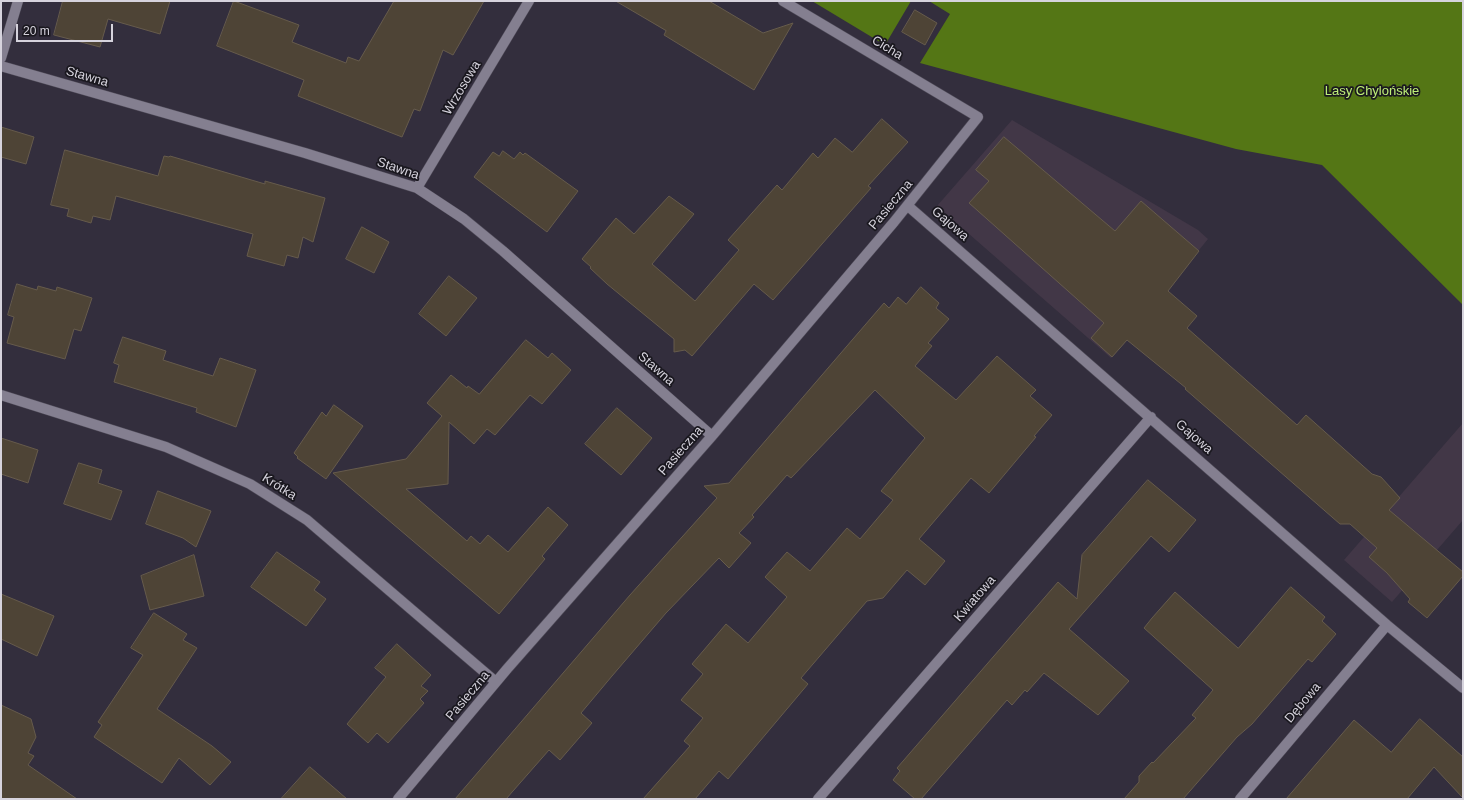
<!DOCTYPE html>
<meta charset="utf-8">
<style>
body{margin:0}
#map{position:relative;width:1464px;height:800px;overflow:hidden;background:#332e3d;font-family:Arial,sans-serif}
canvas{display:block}
.frame{position:absolute;inset:0;border:2px solid #d6d3dd;pointer-events:none}
.scale{position:absolute;left:16px;top:24px;width:97px;height:18px;box-sizing:border-box;border:2px solid #d6d3dd;border-top:0;padding-left:5px;font-size:12px;line-height:14px;white-space:nowrap;color:#d6d3dd;-webkit-text-stroke:3px #1a181f;paint-order:stroke}
</style>
<div id="map">
<canvas width="1464" height="800"></canvas>
<div class="frame"></div>
<div class="scale">20 m</div>
</div>
<script>
const c = document.querySelector('canvas').getContext('2d');
c.lineJoin = 'round';
function fillPath(path, color) {
  c.fillStyle = color;
  c.fill(path, 'evenodd');
}
function strokePath(path, color, width, dash) {
  c.strokeStyle = color;
  c.lineWidth = width;
  c.lineCap = dash ? 'butt' : 'round';
  c.setLineDash(dash || []);
  c.stroke(path);
}
function write(font, color, halo, rows, align = 'center') {
  c.font = font + ' Arial,sans-serif';
  c.lineWidth = 3.5;
  c.setLineDash([]);
  c.textBaseline = 'middle';
  c.strokeStyle = halo;
  c.fillStyle = color;
  for (const [text, x, y, turn = 0] of rows) {
    c.save();
    c.translate(x, y);
    c.rotate((+turn || 0) * Math.PI / 180);
    c.textAlign = isNaN(turn) ? turn : align;
    if (halo) c.strokeText(text, 0, 0);
    c.fillText(text, 0, 0);
    c.restore();
  }
}
const industrial = new Path2D(`
 M 1012,120 L 1198,230 L 1208,239 L 1111,358 L 937,206 Z
 M 1463,423 L 1463,520 L 1392,602 L 1344,560 Z`);
const forest = new Path2D(`
 M 812,1 L 911,1 L 885,45 Z
 M 929,1 L 1463,1 L 1463,305 L 1322,165 L 1236,149 L 920,63 L 950,14 Z`);
const building = new Path2D(`
 M 63,1 L 170,1 L 160,34 L 108,19 L 100,47 L 54,35 Z
 M 234,1 L 299,25 L 292,42 L 346,63 L 348,57 L 359,61 L 394,1 L 484,1 L 453,55 L 443,50 L 420,111 L 414,109 L 402,137 L 298,96 L 304,80 L 217,46 Z
 M 616,1 L 709,1 L 763,33 L 793,23 L 754,90 L 664,35 L 666,31 Z
 M 915,10 L 937,23 L 925,45 L 902,32 Z
 M 882,119 L 908,142 L 868,186 L 871,188 L 773,300 L 754,284 L 692,356 L 685,350 L 674,352 L 674,339 L 607,284 L 590,268 L 591,267 L 582,259 L 616,218 L 634,234 L 669,196 L 694,214 L 652,264 L 695,301 L 739,250 L 728,240 L 777,185 L 782,190 L 813,153 L 818,158 L 835,138 L 852,152 Z
 M 1,127 L 34,137 L 26,164 L 1,157 Z
 M 1004,137 L 1115,231 L 1141,201 L 1199,251 L 1168,291 L 1197,316 L 1187,328 L 1297,425 L 1306,415 L 1372,474 L 1381,477 L 1400,498 L 1389,510 L 1463,572 L 1463,576 L 1427,618 L 1408,602 L 1410,599 L 1387,573 L 1369,557 L 1377,548 L 1350,524 L 1340,524 L 1185,389 L 1186,388 L 1127,340 L 1112,357 L 1091,338 L 1104,323 L 969,203 L 989,181 L 976,170 Z
 M 65,150 L 158,176 L 164,156 L 169,157 L 170,156 L 265,184 L 265,181 L 325,198 L 313,242 L 303,237 L 298,258 L 287,255 L 284,266 L 247,256 L 253,234 L 116,196 L 110,220 L 93,216 L 91,223 L 67,216 L 69,209 L 51,205 Z
 M 503,151 L 514,159 L 520,152 L 523,155 L 525,153 L 578,191 L 547,232 L 474,177 L 493,152 L 499,156 Z
 M 362,227 L 389,242 L 374,273 L 346,259 Z
 M 449,276 L 477,298 L 446,336 L 419,314 Z
 M 17,284 L 37,290 L 38,286 L 56,291 L 57,287 L 92,298 L 81,331 L 74,329 L 65,359 L 7,343 L 14,317 L 8,315 Z
 M 921,287 L 939,303 L 936,308 L 949,319 L 928,343 L 932,346 L 915,366 L 956,400 L 997,356 L 1036,390 L 1030,396 L 1052,415 L 1034,436 L 1036,437 L 989,493 L 971,478 L 919,539 L 945,561 L 925,585 L 907,570 L 883,598 L 867,601 L 801,678 L 808,684 L 728,779 L 719,771 L 695,799 L 643,799 L 690,746 L 684,741 L 703,718 L 681,700 L 703,674 L 692,664 L 726,624 L 748,643 L 787,597 L 765,577 L 787,552 L 810,571 L 847,528 L 860,539 L 893,500 L 881,491 L 925,438 L 875,390 L 791,478 L 787,475 L 752,515 L 754,517 L 739,533 L 751,543 L 729,568 L 719,558 L 666,613 L 612,676 L 581,713 L 592,723 L 560,760 L 549,750 L 506,799 L 455,799 L 630,595 L 717,498 L 704,486 L 729,483 L 884,303 L 889,308 L 898,297 L 906,304 Z
 M 123,337 L 166,351 L 163,360 L 213,376 L 220,358 L 256,370 L 236,427 L 196,412 L 197,408 L 114,382 L 119,365 L 114,363 Z
 M 526,340 L 548,358 L 552,353 L 571,370 L 542,404 L 530,395 L 495,435 L 487,429 L 474,444 L 449,422 L 448,484 L 406,489 L 467,541 L 471,536 L 480,544 L 488,535 L 508,552 L 548,507 L 568,525 L 542,556 L 545,559 L 499,614 L 333,473 L 406,459 L 442,416 L 427,403 L 451,375 L 467,388 L 468,386 L 479,394 Z
 M 334,405 L 363,426 L 326,479 L 297,458 L 298,457 L 294,453 L 322,412 L 326,416 Z
 M 617,408 L 652,438 L 621,475 L 585,444 Z
 M 1,438 L 38,450 L 28,483 L 1,474 Z
 M 79,463 L 102,470 L 98,483 L 122,491 L 111,520 L 64,504 Z
 M 1148,480 L 1196,520 L 1169,552 L 1151,536 L 1069,629 L 1129,681 L 1098,715 L 1044,673 L 1027,692 L 1025,690 L 1012,705 L 1007,700 L 921,799 L 915,799 L 893,780 L 900,771 L 897,768 L 1058,582 L 1077,599 L 1082,555 Z
 M 158,491 L 211,511 L 196,547 L 183,538 L 146,524 Z
 M 277,552 L 320,582 L 314,590 L 326,599 L 306,626 L 251,587 Z
 M 194,555 L 204,596 L 150,610 L 141,576 Z
 M 1291,587 L 1325,617 L 1322,621 L 1336,634 L 1312,662 L 1308,659 L 1252,724 L 1237,737 L 1183,799 L 1124,799 L 1139,782 L 1139,776 L 1152,762 L 1153,763 L 1196,718 L 1192,715 L 1213,690 L 1144,628 L 1152,618 L 1175,592 L 1238,648 Z
 M 1,594 L 54,616 L 37,656 L 1,639 Z
 M 154,613 L 187,634 L 183,640 L 197,648 L 157,709 L 212,746 L 231,762 L 210,785 L 179,758 L 162,783 L 94,737 L 102,725 L 98,722 L 143,655 L 131,648 Z
 M 397,644 L 431,675 L 421,686 L 428,691 L 420,699 L 424,703 L 388,743 L 377,733 L 368,743 L 347,724 L 386,677 L 375,668 Z
 M 1,705 L 31,719 L 36,737 L 28,753 L 34,756 L 28,765 L 77,799 L 1,799 Z
 M 1420,719 L 1463,757 L 1463,798 L 1434,767 L 1407,799 L 1286,799 L 1354,720 L 1391,752 Z
 M 310,767 L 347,799 L 281,799 Z`);
const street = new Path2D(`
 M 1,58 L 18,1
 M 1,66 L 305,153 L 417,188 L 464,219 L 503,251 L 712,436
 M 417,188 L 529,1
 M 908,206 L 1387,625 L 1463,688
 M 1,395 L 166,447 L 250,484 L 307,520 L 496,682
 M 398,799 L 507,669 L 712,436 L 894,222 L 978,117 L 783,1
 M 818,799 L 1151,417
 M 1240,799 L 1387,625`);
const streetNames = [
 ["Cicha",887,48,31],
 ["Stawna",87,77,16],
 ["Wrzosowa",462,88,-59],
 ["Stawna",398,169,19],
 ["Pasieczna",891,205,-50],
 ["Gajowa",950,224,41],
 ["Stawna",656,369,41],
 ["Gajowa",1194,437,41],
 ["Pasieczna",681,451,-49],
 ["Krótka",279,487,32],
 ["Kwiatowa",975,599,-49],
 ["Pasieczna",468,696,-50],
 ["Dębowa",1303,703,-50]
];
const parkNames = [
 ["Lasy Chylońskie",1372,91]
];
fillPath(industrial, '#423747');
fillPath(forest, '#547615');
fillPath(building, '#4e4436');
strokePath(building, '#665b4c', 1);
strokePath(street, '#4f4b58', 11);
strokePath(street, '#847f90', 10);
write('13px', '#d6d3dd', '#1a181f', streetNames);
write('13px', '#beee78', '#1a181f', parkNames);
</script>
